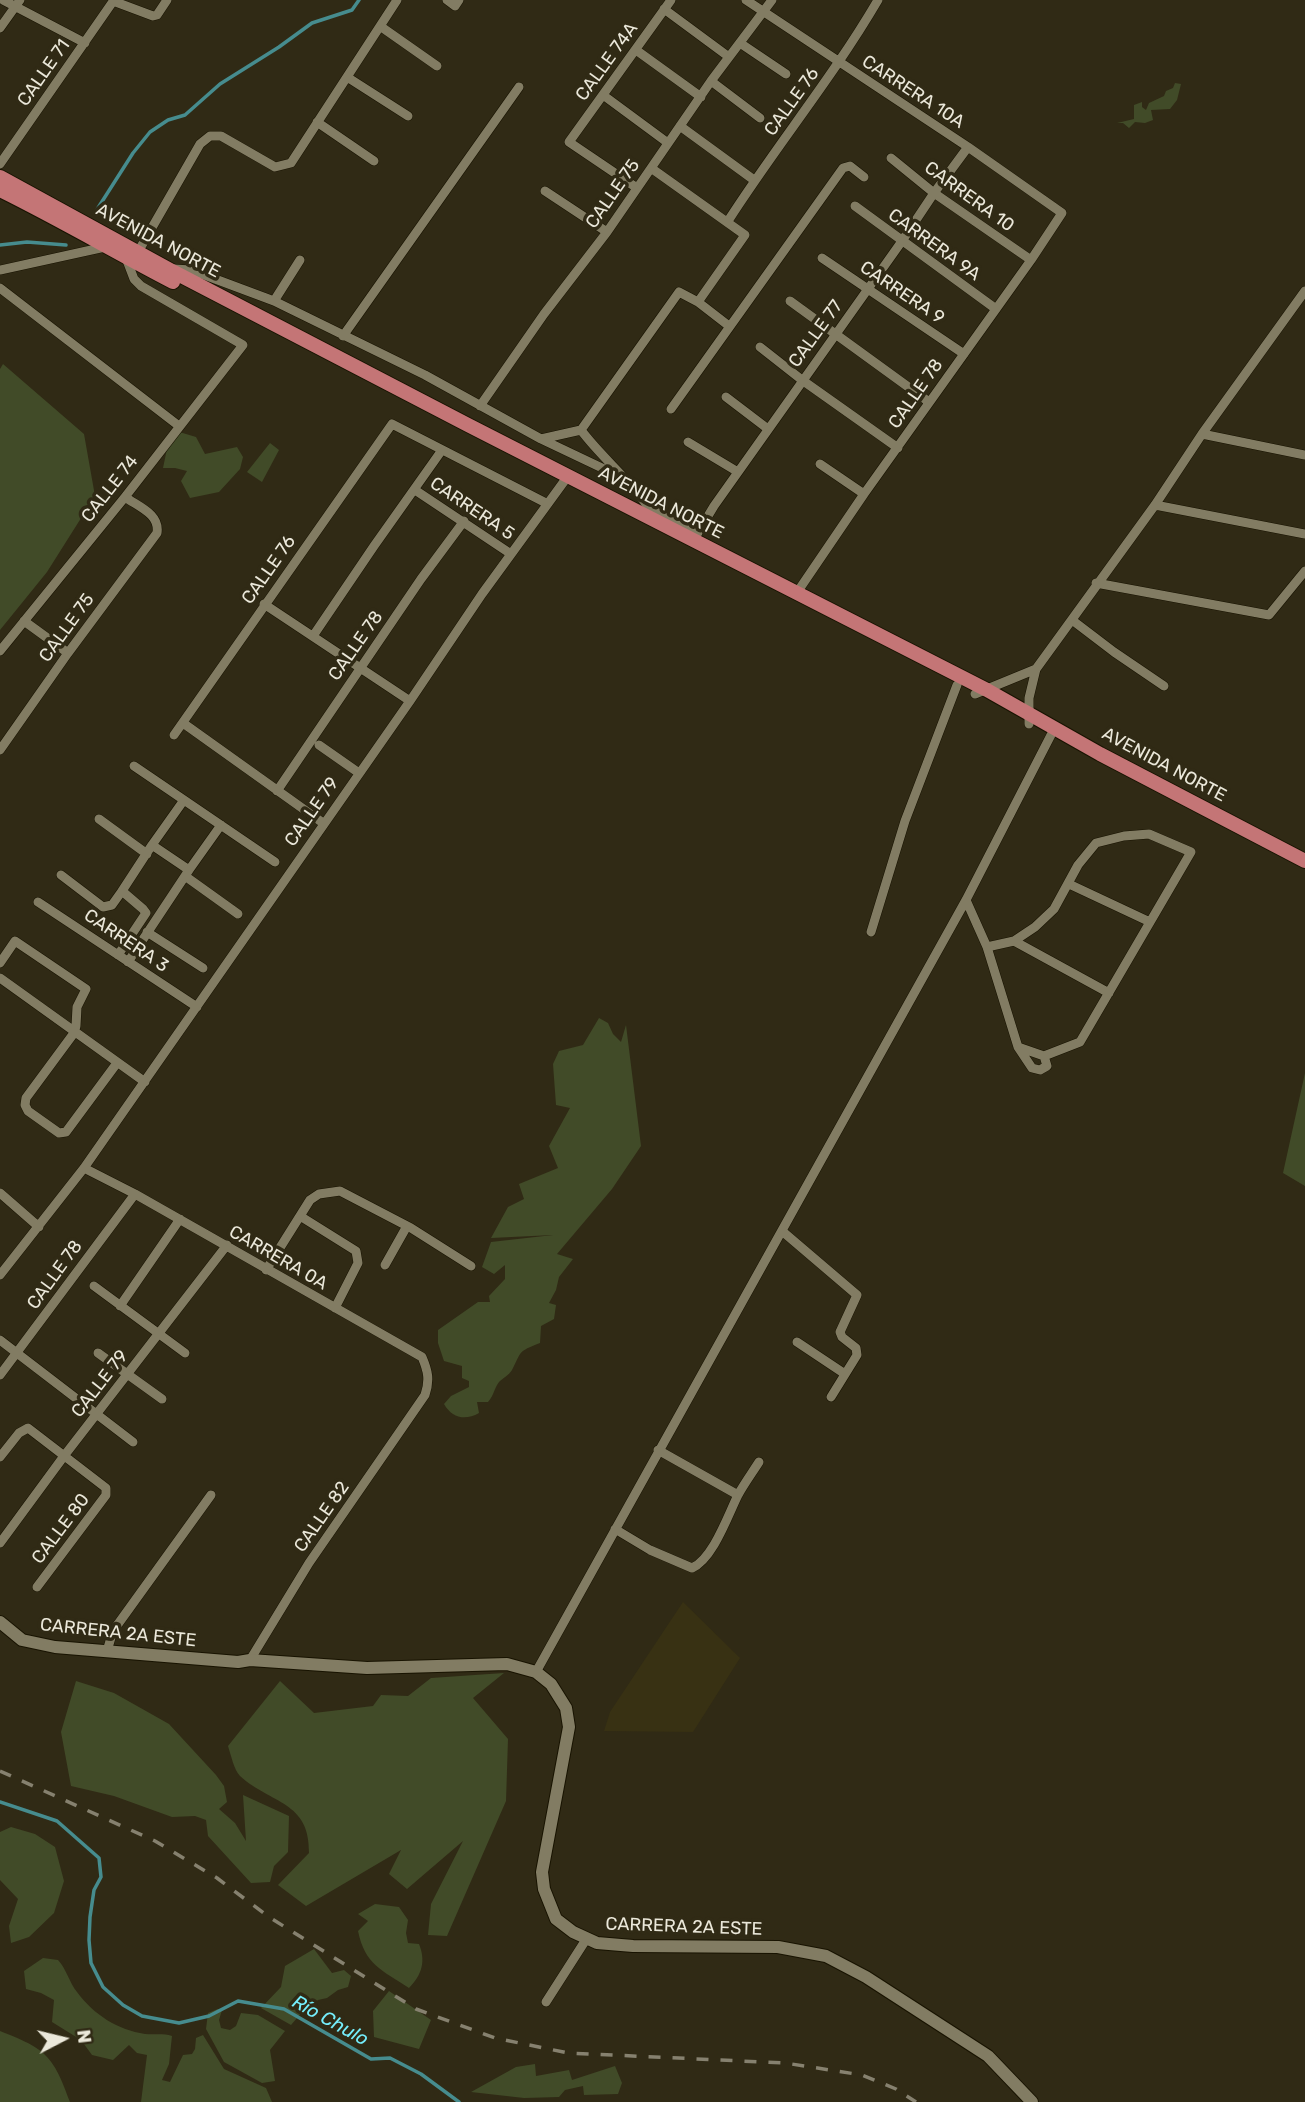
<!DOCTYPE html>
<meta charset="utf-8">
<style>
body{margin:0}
#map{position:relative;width:1305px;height:2102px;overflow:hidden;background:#302a15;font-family:Rubik,sans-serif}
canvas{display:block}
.north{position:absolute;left:28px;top:2004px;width:70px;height:70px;-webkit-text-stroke:5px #302a15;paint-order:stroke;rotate:83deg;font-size:19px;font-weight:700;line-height:28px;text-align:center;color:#ebe8da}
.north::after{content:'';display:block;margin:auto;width:24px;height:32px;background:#ebe8da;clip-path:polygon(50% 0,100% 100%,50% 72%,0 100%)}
</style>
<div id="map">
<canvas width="1305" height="2102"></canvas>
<div class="north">N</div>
</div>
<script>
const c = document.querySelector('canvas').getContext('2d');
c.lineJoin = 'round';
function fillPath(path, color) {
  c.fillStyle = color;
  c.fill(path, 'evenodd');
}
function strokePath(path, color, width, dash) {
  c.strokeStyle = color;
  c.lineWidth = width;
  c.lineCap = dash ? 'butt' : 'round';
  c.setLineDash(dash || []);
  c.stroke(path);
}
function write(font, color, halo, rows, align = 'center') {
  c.font = font + ' Rubik,sans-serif';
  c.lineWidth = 7;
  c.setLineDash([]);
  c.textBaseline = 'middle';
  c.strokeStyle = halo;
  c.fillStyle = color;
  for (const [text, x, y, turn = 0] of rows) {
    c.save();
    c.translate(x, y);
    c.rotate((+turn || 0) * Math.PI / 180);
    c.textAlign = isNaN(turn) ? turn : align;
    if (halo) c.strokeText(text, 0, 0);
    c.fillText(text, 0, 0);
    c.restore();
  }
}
const built = new Path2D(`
 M 683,1602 L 740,1658 L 693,1732 L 604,1731 L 610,1712 Z`);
const green = new Path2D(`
 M 1175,83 L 1181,84 L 1177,100 L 1170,109 L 1151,110 L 1153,120 L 1145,123 L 1135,122 L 1129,128 L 1123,123 L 1117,123 L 1134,119 L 1134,105 L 1142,102 L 1142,107 L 1146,110 L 1149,103 L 1164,96 L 1166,91 L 1173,88 Z
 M 3,364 L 84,434 L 95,496 L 47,572 L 0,630 L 0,369 Z
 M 176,431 L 196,437 L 205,454 L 237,447 L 243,457 L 240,469 L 219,492 L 190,498 L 181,481 L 187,471 L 175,468 L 163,468 L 168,444 Z
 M 270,443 L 279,450 L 262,482 L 247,472 Z
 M 599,1018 L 608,1023 L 613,1034 L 621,1042 L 626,1025 L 641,1146 L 612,1189 L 557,1254 L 573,1259 L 559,1277 L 556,1290 L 549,1303 L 556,1305 L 554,1319 L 541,1326 L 540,1343 C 517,1352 522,1351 512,1370 C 509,1375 503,1378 499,1382 C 494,1389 494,1395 488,1402 L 477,1402 L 479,1413 C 465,1421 452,1418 444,1404 L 451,1396 L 469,1387 L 469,1381 L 462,1378 L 462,1366 L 444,1361 L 438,1343 L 438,1330 L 478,1302 L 490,1302 L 489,1296 L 505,1279 L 505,1265 L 494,1274 L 482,1267 L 491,1242 L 553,1235 L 491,1238 L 508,1207 L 524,1199 L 519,1184 L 558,1168 L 549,1146 L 570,1108 L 556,1105 L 553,1064 L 559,1051 L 583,1045 Z
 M 1305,1073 L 1305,1186 L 1283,1173 Z
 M 504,1673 L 473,1698 L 508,1739 L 506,1801 L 447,1936 L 428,1935 L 431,1904 L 463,1841 L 407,1889 L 389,1874 L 401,1850 L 306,1906 L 278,1885 L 309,1853 C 310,1801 271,1804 240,1776 C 234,1770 231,1755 228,1746 L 280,1681 L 314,1713 L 373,1706 L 381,1695 L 408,1696 L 431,1678 Z
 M 76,1681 L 114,1693 L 169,1724 L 216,1775 L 224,1786 L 227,1802 L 219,1809 L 235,1823 L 246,1841 L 243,1795 L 289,1816 L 288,1852 L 274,1866 L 270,1882 L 251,1883 L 208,1836 L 206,1820 L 195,1816 L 172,1817 L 114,1796 L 71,1786 L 61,1732 Z
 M 11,1827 L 35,1834 L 55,1847 L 64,1881 L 54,1913 L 29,1937 L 11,1943 L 9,1926 L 18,1899 L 0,1880 L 0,1832 Z
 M 375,1904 L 399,1907 L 408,1920 L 406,1933 L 408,1943 L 419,1944 C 426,1961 422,1975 409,1988 C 382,1970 365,1965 358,1931 L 368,1921 L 358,1914 Z
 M 314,1949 L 332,1973 L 344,1970 L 351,1976 L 348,1987 L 338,1990 L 327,1998 L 318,2000 L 303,2011 L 291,2025 L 261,2008 L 281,1987 L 285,1966 Z
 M 43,1958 L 58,1960 C 67,1970 69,1982 77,1992 C 94,2015 118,2030 145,2034 C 155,2035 163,2033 172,2036 L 169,2064 L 162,2080 L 170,2082 L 183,2055 L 192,2054 L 195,2049 L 196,2038 L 203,2035 L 224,2069 L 266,2088 L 272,2102 L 141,2102 L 147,2055 L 137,2053 L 129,2045 L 113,2060 L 92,2055 L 81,2040 L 52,2022 L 54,2000 L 41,1993 L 26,1989 L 24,1971 Z
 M 389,1991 L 431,2020 L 419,2049 L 374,2037 L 373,2011 Z
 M 218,2009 L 222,2010 L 219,2020 L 221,2028 L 230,2030 L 236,2026 L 241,2013 L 258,2015 L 285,2031 L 270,2050 L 275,2081 L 262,2083 L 224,2062 L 206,2029 L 208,2013 Z
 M 0,2031 C 46,2049 53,2055 70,2102 L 0,2102 Z
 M 535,2064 L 536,2076 L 569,2070 L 572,2080 L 615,2066 L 622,2083 L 618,2094 L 584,2095 L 583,2086 L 565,2090 L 559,2097 L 524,2098 L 471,2092 L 516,2067 Z`);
const stream = new Path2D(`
 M 96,211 L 133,153 L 150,132 L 168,120 L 185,115 L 220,84 L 279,47 L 312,23 L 352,10 L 359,0
 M 0,245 L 27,242 L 66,245
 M 0,1802 L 57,1821 L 99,1858 L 101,1877 L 94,1890 L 90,1917 L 89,1940 L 91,1963 L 103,1987 L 123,2005 L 142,2016 L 179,2023 L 209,2016 L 238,2001 L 284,2009 L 371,2059 L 390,2058 L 421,2074 L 459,2102`);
const street = new Path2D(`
 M 3,0 L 85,43
 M 447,0 L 455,6 L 459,0
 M 746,0 L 968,147 L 1062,213 L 1031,260 L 864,494 L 796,594
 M 113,1 L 153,16 L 157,15 L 167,0
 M 664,9 L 729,57
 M 380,26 L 437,66
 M 0,28 L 20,0
 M 740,43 L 786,74
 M 636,50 L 701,97
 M 347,77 L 408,116
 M 711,81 L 760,118
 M 603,95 L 668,143
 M 317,122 L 374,161
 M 680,126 L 754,180
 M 891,158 L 934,193 L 1031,260
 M 0,164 L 114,0
 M 651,168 L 745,235 L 698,302
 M 637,188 L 569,142 L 671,0
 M 545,191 L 607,232
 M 855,206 L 996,309
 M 728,221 C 776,146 833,77 878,0
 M 138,252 L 200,144 L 210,136 L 221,136 L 275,167 L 291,163 L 397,0
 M 822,258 L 964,354
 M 174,269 L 191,270 L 274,301 L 425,375 L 541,439 L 621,477
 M 0,270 L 105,247
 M 0,288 L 179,426
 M 274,301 L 300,260
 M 790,301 L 929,402
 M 343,336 L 519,87
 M 760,347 L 802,380 L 898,448
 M 726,397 L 768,429
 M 480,406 L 544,314 L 607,232 L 711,81 L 772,0
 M 671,409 L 843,168 L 850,166 L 864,177
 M 581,430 C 604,461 638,486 657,521
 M 1202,434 L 1305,455
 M 541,439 L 581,430 L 679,292 L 698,302 L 729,326
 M 688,442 L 738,472
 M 820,464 L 864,494
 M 415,490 L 511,554
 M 650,505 L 697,534
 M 1155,505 L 1305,534
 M 693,541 L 714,506 L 902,241 L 934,193 L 968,147
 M 1096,583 L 1269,615 L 1305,571
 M 264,604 L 410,701
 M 1072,620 L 1114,652 L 1164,686
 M 24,621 L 68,653
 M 313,636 L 374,546 L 442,450
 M 0,651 L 125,497 L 243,345 L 141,286 L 134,279 L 126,258
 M 975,694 L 1036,669
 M 183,723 L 323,823
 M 1029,724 L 1029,698 L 1036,669 L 1155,505 L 1202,434 L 1305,291
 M 174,735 L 392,424 L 546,503
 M 319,745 L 359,773
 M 0,750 L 68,653 L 157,533 C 160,514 139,507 125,497
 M 134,766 L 275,862
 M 277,791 L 421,579 L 464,521
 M 99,819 L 147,854
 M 152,845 L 184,800
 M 189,870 L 221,825
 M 61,875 L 103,907 L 112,905 L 122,891
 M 185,876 L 238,914
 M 1069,884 L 1150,922
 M 966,900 L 987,947 L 1018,1047 L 1032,1068 L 1040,1070 L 1047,1066 L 1044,1056 L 1018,1047
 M 38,902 L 197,1007
 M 147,932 L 203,968
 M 871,932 L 905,821 L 957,685
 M 1014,941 L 1109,993
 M 987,947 L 1014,941 L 1035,927 L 1054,909 L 1078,865 L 1096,843 L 1124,836 L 1149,834 L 1191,852 L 1080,1042 L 1044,1056
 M 118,955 L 146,913 L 143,909 L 122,891 L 152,845 L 189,870 L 128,962
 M 0,963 L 15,941 L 86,989 L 77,1007 L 76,1026 L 74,1033 L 26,1098 L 25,1105 L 28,1111 L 59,1133 L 66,1132 L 117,1063
 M 0,978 L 145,1082
 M 84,1168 L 135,1194 L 422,1357 C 428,1371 430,1380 425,1395 L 309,1563 L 250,1660
 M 0,1193 L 39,1227
 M 300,1216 L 356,1251 L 358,1263 L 335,1308
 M 782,1231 L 857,1295 L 840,1332 L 842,1337 L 856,1348 L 857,1355 L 831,1397
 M 385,1265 L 407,1226
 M 266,1270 L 310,1200 L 319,1194 L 340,1191 L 411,1228 L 471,1266
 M 0,1275 L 84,1168 L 410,701 L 482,594 L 568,476
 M 94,1286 L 185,1353
 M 120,1306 L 180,1219
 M 0,1340 L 133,1442
 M 797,1342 L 845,1374
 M 98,1353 L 162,1399
 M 0,1375 L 135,1194
 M 658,1450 L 738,1495
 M 0,1457 L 19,1433 L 28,1428 L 106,1488 L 106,1495 L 37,1587
 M 615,1529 L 650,1550 L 692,1568 C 713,1559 728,1515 738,1495 C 744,1484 752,1473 759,1462
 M 0,1543 L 64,1456 L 227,1245
 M 107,1651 L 113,1631 L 211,1495
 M 536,1672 L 966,900 L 1051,735
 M 546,2002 L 587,1938`);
const secondary = new Path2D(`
 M 0,1622 L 22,1640 L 55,1647 L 238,1662 L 250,1660 L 367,1668 L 507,1664 L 536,1672 L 551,1684 L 566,1708 L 569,1727 L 542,1872 L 544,1889 L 556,1919 L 573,1932 L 597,1943 L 633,1946 L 778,1947 L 826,1956 L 866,1977 L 988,2056 L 1032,2102`);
const primary = new Path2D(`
 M 0,177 L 170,270 L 468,425 L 987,690 L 1100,754 L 1305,861
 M 0,190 C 59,219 115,252 173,282`);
const rail = new Path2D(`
 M 0,1771 L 155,1841 L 217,1878 L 269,1917 L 416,2009 L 495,2038 L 568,2053 L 785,2063 L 862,2075 L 896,2089 L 916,2102`);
const streetNames = [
 ["CALLE 74A",607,62,-54],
 ["CALLE 71",44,73,-55],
 ["CARRERA 10A",913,92,33],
 ["CALLE 76",792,102,-54],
 ["CALLE 75",613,194,-55],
 ["CARRERA 10",969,197,36],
 ["AVENIDA NORTE",158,241,28],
 ["CARRERA 9A",934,245,36],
 ["CARRERA 9",902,293,34],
 ["CALLE 77",816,334,-54],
 ["CALLE 78",916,394,-55],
 ["CALLE 74",110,489,-52],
 ["AVENIDA NORTE",661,503,27],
 ["CARRERA 5",472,509,34],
 ["CALLE 76",269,570,-55],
 ["CALLE 75",67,628,-54],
 ["CALLE 78",356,646,-55],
 ["AVENIDA NORTE",1164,765,28],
 ["CALLE 79",312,812,-55],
 ["CARRERA 3",126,941,34],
 ["CARRERA 0A",278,1258,30],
 ["CALLE 78",55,1275,-54],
 ["CALLE 79",100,1384,-52],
 ["CALLE 82",322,1517,-55],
 ["CALLE 80",61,1529,-53],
 ["CARRERA 2A ESTE",118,1633,6],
 ["CARRERA 2A ESTE",684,1927,2]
];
const waterNames = [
 ["Río Chulo",330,2021,29]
];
fillPath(built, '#383113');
fillPath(green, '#414b28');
strokePath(stream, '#468c8e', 3.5);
strokePath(street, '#181301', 10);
strokePath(secondary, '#181301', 14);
strokePath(primary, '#181301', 16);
strokePath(street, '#827c63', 9);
strokePath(secondary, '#827c63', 12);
strokePath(primary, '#c47576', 14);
strokePath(rail, '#86816f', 3.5, [12, 12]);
write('18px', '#ebe8da', '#302a15', streetNames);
write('italic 19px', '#75eefc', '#302a15', waterNames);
</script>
